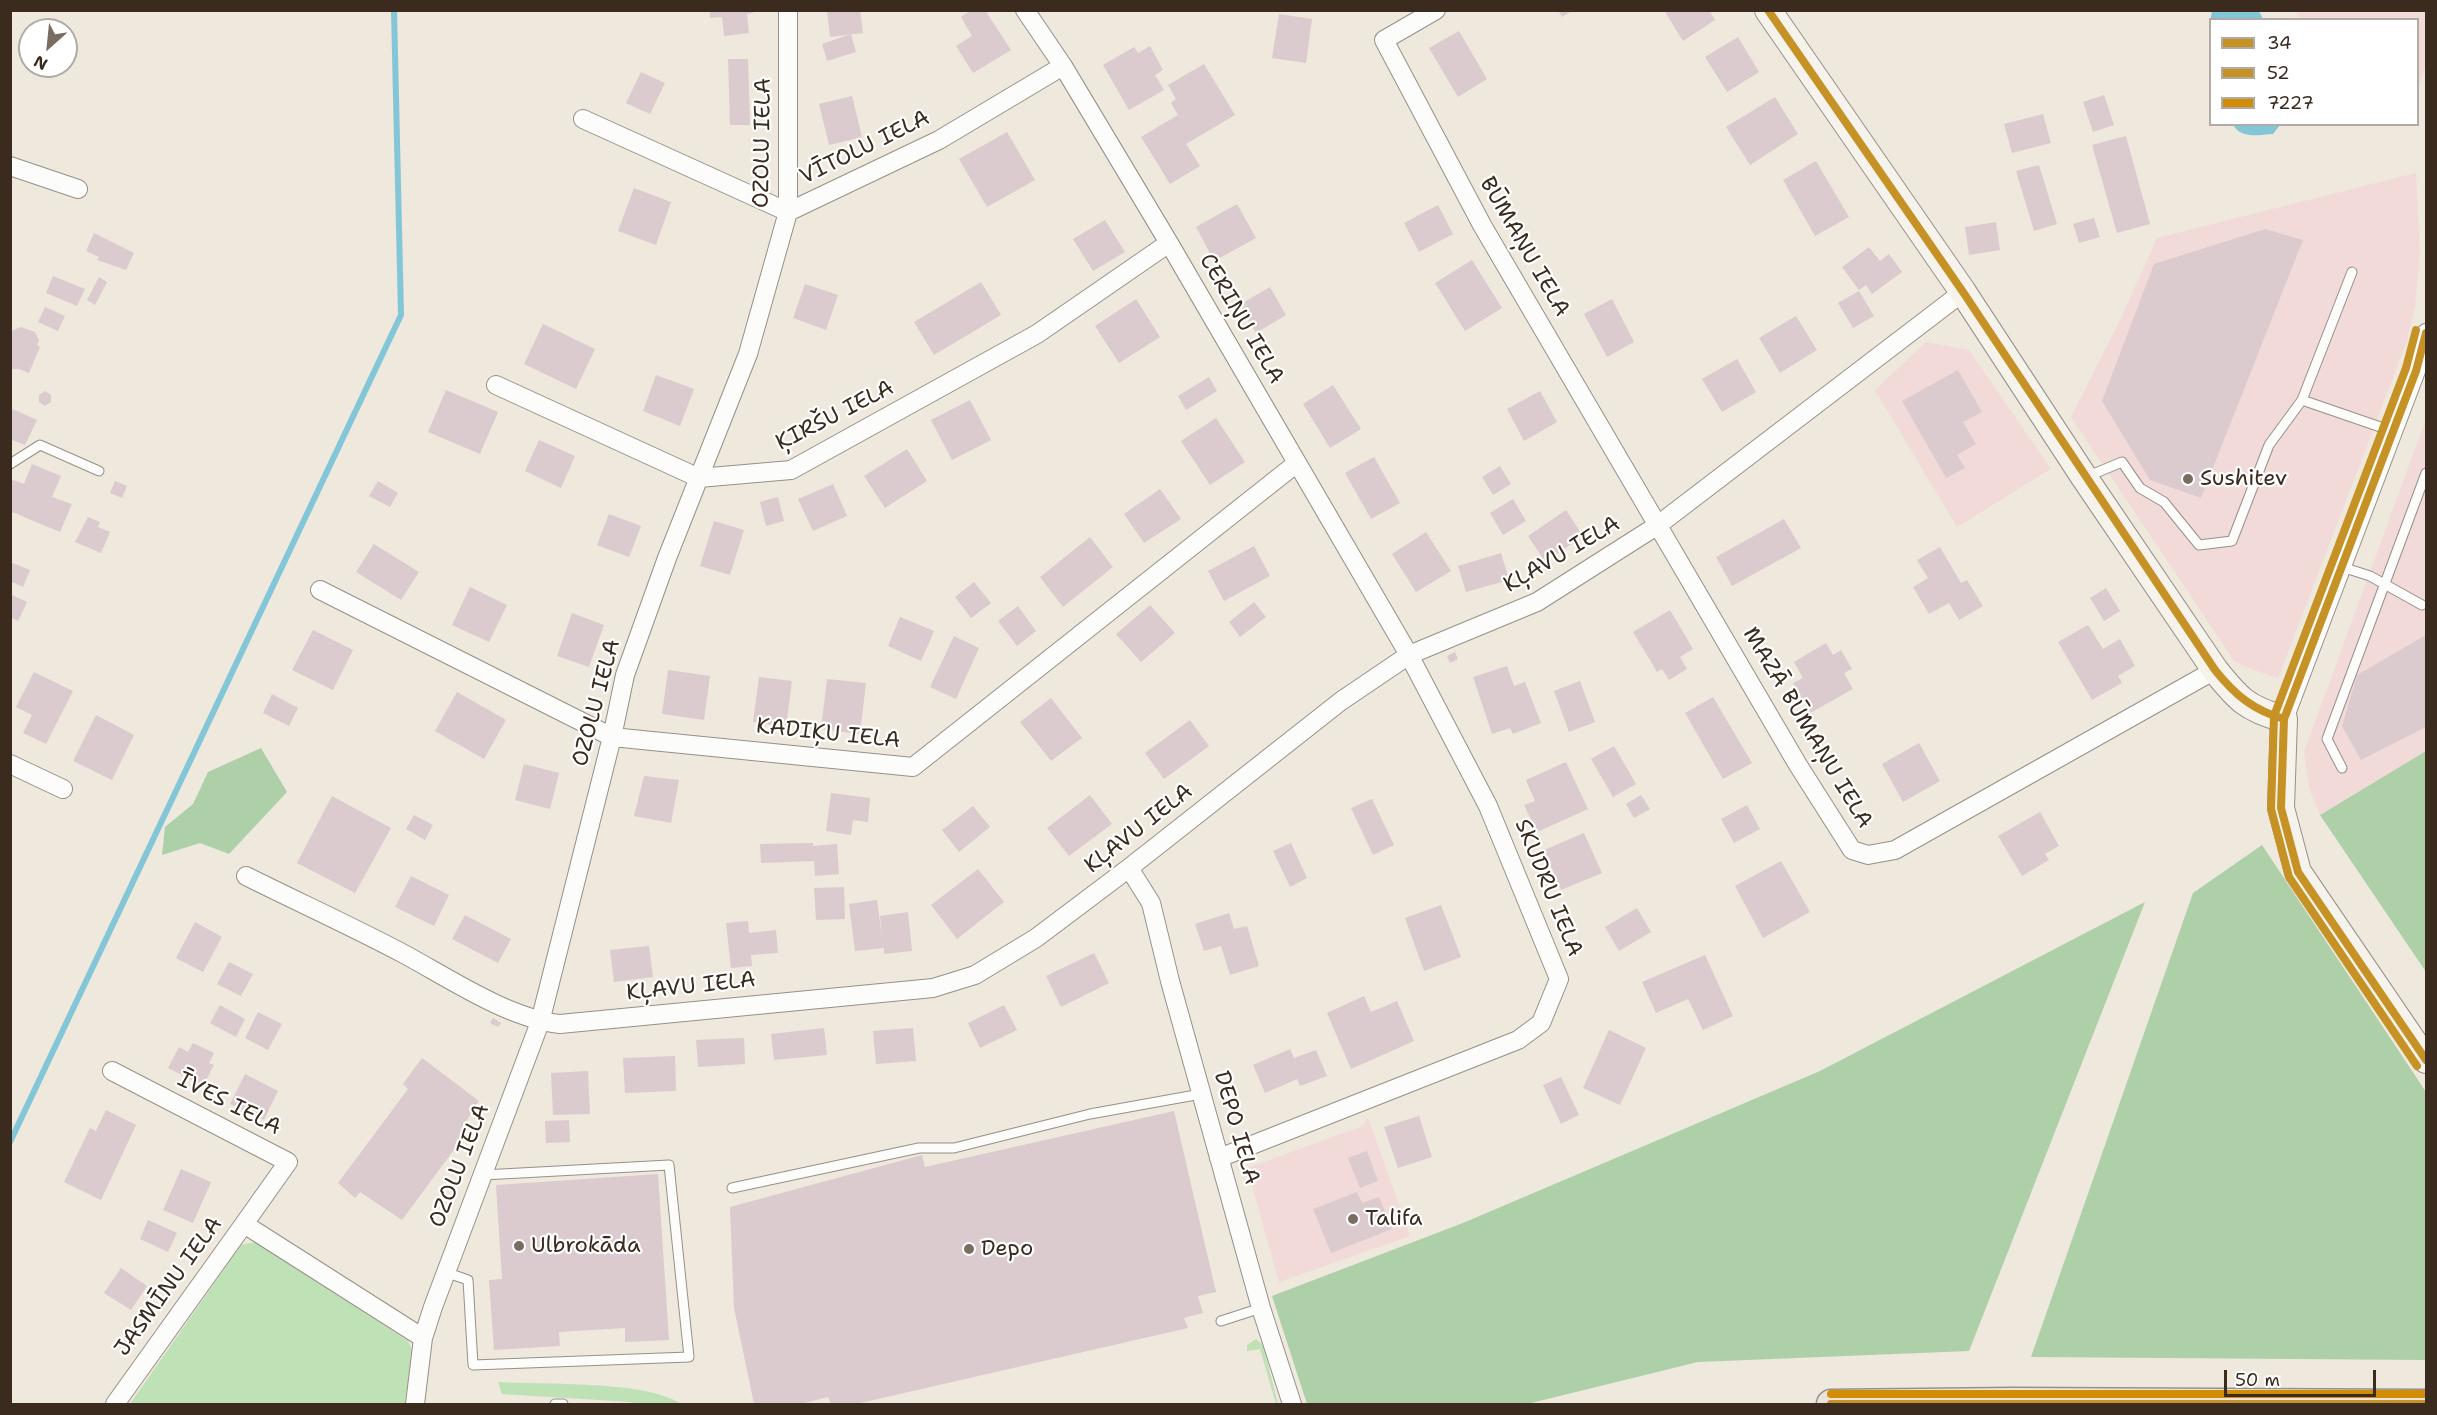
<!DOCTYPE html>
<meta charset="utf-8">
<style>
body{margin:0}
#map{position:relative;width:2437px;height:1415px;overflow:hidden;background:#eee8dd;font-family:"Shantell Sans",sans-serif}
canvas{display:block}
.frame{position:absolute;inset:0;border:12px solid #3b2a1e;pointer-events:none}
.legend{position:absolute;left:2209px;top:18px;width:210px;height:108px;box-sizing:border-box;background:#fff;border:2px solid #b1aaa5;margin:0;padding:8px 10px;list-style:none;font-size:18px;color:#3b2a1e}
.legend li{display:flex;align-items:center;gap:12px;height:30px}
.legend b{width:30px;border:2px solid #b1aaa5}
.north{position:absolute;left:18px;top:18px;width:60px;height:60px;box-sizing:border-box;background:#fff;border:2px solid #b1aaa5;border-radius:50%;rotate:207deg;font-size:16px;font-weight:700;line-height:24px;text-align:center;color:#3b2a1e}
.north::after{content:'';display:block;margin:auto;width:21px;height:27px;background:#7a6c61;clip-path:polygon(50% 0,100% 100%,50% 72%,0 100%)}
.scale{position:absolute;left:2224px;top:1370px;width:152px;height:27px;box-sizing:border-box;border:3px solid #3b2a1e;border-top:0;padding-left:8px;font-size:18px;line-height:21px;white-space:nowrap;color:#3b2a1e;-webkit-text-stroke:4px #fff;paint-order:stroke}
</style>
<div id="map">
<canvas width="2437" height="1415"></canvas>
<div class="frame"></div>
<ul class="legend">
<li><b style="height:8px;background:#c69225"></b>34</li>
<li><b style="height:8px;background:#c69225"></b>52</li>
<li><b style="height:8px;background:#d18d06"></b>7227</li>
</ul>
<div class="north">N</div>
<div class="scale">50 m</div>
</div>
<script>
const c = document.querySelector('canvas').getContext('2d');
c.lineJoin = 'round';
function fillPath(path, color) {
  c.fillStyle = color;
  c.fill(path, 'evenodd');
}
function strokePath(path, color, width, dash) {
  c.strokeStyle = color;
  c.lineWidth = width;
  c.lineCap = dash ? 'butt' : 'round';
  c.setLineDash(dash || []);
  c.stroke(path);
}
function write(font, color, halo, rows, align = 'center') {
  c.font = font + ' "Shantell Sans",sans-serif';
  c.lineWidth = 4.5;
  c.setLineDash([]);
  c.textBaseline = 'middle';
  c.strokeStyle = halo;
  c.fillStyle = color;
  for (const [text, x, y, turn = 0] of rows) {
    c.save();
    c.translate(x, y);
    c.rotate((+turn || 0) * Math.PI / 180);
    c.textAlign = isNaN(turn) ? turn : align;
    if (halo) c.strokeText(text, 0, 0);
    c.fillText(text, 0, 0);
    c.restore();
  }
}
const built = new Path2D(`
 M 2296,11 L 2426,11 L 2426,65 L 2418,90 L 2418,20 L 2300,19 Z
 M 2416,173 L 2420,254 L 2415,307 L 2407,341 L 2278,679 L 2235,662 L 2071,417 L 2121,318 L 2157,238 Z
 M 1926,342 L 1969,350 L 2051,469 L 1957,527 L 1875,390 Z
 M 2426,419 L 2426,751 L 2320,815 L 2309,788 L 2304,752 Z
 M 1368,1118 L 1410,1236 L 1279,1282 L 1247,1168 L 1363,1126 Z`);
const green = new Path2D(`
 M 255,1242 L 408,1341 L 412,1350 L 405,1404 L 130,1404 L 241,1245 Z
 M 1256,1339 L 1263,1345 L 1278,1404 L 1276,1404 L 1260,1349 L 1247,1351 L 1247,1345 Z
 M 498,1382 C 544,1385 645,1380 681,1404 L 636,1404 L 631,1402 L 502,1394 Z`);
const forest = new Path2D(`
 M 261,748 L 287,792 L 229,854 L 200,843 L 162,855 L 165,827 L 193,804 L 208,772 Z
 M 2426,751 L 2426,972 L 2320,815 Z
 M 2262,845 L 2426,1092 L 2426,1360 L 2031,1357 L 2193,893 Z
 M 2145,902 L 1969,1351 L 1698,1362 L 1527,1404 L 1307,1404 L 1272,1296 L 1463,1223 L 1820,1071 Z`);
const water = new Path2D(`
 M 2212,11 L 2259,11 L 2263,19 L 2210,20 L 2210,30 L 2209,27 Z
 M 2233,125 L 2280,125 L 2273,134 C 2258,135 2242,139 2233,125 Z`);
const stream = new Path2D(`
 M 10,1142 L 401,315 L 394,10`);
const building = new Path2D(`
 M 710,10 L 752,10 L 753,13 L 747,14 L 749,33 L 724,36 L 722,17 L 710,18 Z
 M 827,10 L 860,10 L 863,33 L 830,37 Z
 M 971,10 L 985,10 L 1011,50 L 973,73 L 956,46 L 972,36 L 961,17 Z
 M 1558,10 L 1574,10 L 1562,17 Z
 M 1664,10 L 1709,10 L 1715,20 L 1683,41 Z
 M 1279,14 L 1312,19 L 1306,63 L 1272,58 Z
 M 1459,31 L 1487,79 L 1458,97 L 1429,48 Z
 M 851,34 L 856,52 L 827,61 L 822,44 Z
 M 1738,37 L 1759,72 L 1727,92 L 1705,57 Z
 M 1150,46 L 1163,70 L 1155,75 L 1164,90 L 1129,110 L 1103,65 L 1134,47 L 1138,53 Z
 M 728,59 L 748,59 L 750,125 L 730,125 Z
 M 1204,64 L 1235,115 L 1186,144 L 1200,166 L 1170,184 L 1141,137 L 1178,115 L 1171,103 L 1176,99 L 1168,85 Z
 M 641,72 L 665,83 L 650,114 L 626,103 Z
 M 2104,95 L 2114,125 L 2093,132 L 2083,102 Z
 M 852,96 L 862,137 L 829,145 L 819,104 Z
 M 1775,97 L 1798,134 L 1750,165 L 1726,127 Z
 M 2043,114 L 2051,143 L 2012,153 L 2004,124 Z
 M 1007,132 L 1035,180 L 987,207 L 959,159 Z
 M 2126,136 L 2150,224 L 2117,233 L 2092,145 Z
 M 1816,161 L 1849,217 L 1815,236 L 1783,180 Z
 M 2039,165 L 2057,224 L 2034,231 L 2016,171 Z
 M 634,188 L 671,202 L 656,245 L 618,231 Z
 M 1237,204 L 1256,238 L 1214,261 L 1196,227 Z
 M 1438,205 L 1453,234 L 1419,252 L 1404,223 Z
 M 2094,218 L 2100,237 L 2079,243 L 2073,224 Z
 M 1105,220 L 1125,252 L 1093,271 L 1073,239 Z
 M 1996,222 L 2000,250 L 1969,255 L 1965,227 Z
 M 2265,229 L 2303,240 L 2201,498 L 2150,480 L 2102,401 L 2154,264 Z
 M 94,233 L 134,253 L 126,270 L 97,260 L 99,257 L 86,251 Z
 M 1869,247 L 1880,261 L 1889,254 L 1902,272 L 1872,294 L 1866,285 L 1859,290 L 1842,267 Z
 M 1472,260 L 1502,308 L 1465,331 L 1435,283 Z
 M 53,276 L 85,289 L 77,306 L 46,293 Z
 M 99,277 L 107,282 L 95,305 L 87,300 Z
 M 981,282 L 1001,315 L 934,355 L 914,322 Z
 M 805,284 L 838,295 L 826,330 L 793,318 Z
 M 1270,287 L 1286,315 L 1256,333 L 1239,305 Z
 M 1859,291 L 1874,316 L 1853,328 L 1838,303 Z
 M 1136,299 L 1160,337 L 1119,363 L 1095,326 Z
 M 1612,299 L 1634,342 L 1607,357 L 1584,314 Z
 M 45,307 L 65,316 L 58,331 L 38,322 Z
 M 1796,316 L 1817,350 L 1780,373 L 1759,338 Z
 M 543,324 L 595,349 L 576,389 L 524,364 Z
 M 21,327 L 35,332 L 39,341 L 37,345 L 40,347 L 29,373 L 19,369 L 10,369 L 10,335 L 13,330 Z
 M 1737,359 L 1756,392 L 1722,412 L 1702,379 Z
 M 1958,370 L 1982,412 L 1963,422 L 1976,444 L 1957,455 L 1965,468 L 1946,478 L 1902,401 Z
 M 656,375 L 694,389 L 680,426 L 643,411 Z
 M 1209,377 L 1217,391 L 1186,410 L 1178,396 Z
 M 1333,385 L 1361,429 L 1330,448 L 1303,404 Z
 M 446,390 L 498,412 L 480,454 L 428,432 Z
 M 45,391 L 51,395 L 51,402 L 45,406 L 39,402 L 39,395 Z
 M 1540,391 L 1557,422 L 1524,441 L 1507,409 Z
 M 970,400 L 991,440 L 952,460 L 931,420 Z
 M 10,408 L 37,420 L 25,445 L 10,439 Z
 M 1216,418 L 1245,462 L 1210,485 L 1181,441 Z
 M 539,440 L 575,456 L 561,488 L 525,471 Z
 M 907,449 L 927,481 L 885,508 L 864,476 Z
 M 1374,457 L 1400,503 L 1371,519 L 1345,473 Z
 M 32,464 L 61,476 L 52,497 L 72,504 L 60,532 L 10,511 L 10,479 L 24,484 Z
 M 1500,466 L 1511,484 L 1493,495 L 1482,477 Z
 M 115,481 L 127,486 L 122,498 L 110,493 Z
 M 378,481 L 398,493 L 390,507 L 369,496 Z
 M 833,484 L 847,516 L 813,531 L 798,499 Z
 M 1160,489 L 1181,519 L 1144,543 L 1124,514 Z
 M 778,497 L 784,521 L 766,526 L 760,502 Z
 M 1513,499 L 1526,521 L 1503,535 L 1490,513 Z
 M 1566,510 L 1583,536 L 1545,562 L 1528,536 Z
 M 609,514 L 641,526 L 629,557 L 597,545 Z
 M 88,517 L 100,522 L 98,527 L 110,532 L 101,553 L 75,542 Z
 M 1784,519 L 1801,548 L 1732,586 L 1716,557 Z
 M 714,521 L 744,530 L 730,575 L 700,566 Z
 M 1426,532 L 1451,571 L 1416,592 L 1392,554 Z
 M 1090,537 L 1113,567 L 1063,607 L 1040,577 Z
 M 374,544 L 419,572 L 401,600 L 356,572 Z
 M 1254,546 L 1270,576 L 1224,601 L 1208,571 Z
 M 1940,547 L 1961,583 L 1967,580 L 1983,606 L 1959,620 L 1949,603 L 1929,614 L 1913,587 L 1928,578 L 1917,560 Z
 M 1501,553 L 1509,580 L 1466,592 L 1458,566 Z
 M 10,562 L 30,570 L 23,587 L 10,581 Z
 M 974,582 L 991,603 L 971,618 L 955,597 Z
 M 470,587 L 507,605 L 489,642 L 452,625 Z
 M 2106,588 L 2120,611 L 2104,621 L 2090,598 Z
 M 10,594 L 27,602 L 18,621 L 10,617 Z
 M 1254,602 L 1266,617 L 1240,637 L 1229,622 Z
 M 1150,605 L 1175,633 L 1141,662 L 1116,634 Z
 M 1018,606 L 1036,631 L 1017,646 L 998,621 Z
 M 1670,610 L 1693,649 L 1680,657 L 1687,669 L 1669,680 L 1662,669 L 1657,672 L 1633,632 Z
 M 572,613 L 604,625 L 589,667 L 557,656 Z
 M 900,617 L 934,631 L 921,661 L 888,646 Z
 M 2088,625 L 2103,649 L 2120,639 L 2135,666 L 2118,676 L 2122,683 L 2092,700 L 2058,642 Z
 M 313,630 L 353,650 L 333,690 L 292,670 Z
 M 2426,635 L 2426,727 L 2361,760 L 2342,726 L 2357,675 Z
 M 954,636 L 979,648 L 956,699 L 930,687 Z
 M 1826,643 L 1833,655 L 1841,650 L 1852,669 L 1844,673 L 1853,689 L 1810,713 L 1793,683 L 1803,678 L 1794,662 Z
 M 1455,652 L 1458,659 L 1450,663 L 1447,656 Z
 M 1507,666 L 1514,686 L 1525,682 L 1541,723 L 1513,734 L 1510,728 L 1492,734 L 1473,677 Z
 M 668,670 L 710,676 L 704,720 L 662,714 Z
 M 34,672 L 73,691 L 46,744 L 23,733 L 32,715 L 16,707 Z
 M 759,677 L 792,681 L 786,727 L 753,722 Z
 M 827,679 L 866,683 L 860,734 L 821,729 Z
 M 1580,681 L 1595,722 L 1569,732 L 1554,691 Z
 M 457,692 L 506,720 L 484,759 L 435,731 Z
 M 272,694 L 298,708 L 289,726 L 263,713 Z
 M 1713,697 L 1752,763 L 1723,779 L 1685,713 Z
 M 1051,698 L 1082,738 L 1051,761 L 1020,722 Z
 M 96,715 L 134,735 L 112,780 L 73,761 Z
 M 1190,720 L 1209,746 L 1164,779 L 1145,753 Z
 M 1919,743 L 1940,781 L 1903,802 L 1882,764 Z
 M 1614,746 L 1636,784 L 1613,797 L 1591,759 Z
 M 1566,762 L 1588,809 L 1537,832 L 1524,805 L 1535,801 L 1526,780 Z
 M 524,764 L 559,773 L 550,809 L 515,800 Z
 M 644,776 L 679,780 L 671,823 L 634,816 Z
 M 831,793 L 870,798 L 868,822 L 853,820 L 851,835 L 826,831 Z
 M 1090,795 L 1112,824 L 1069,856 L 1047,828 Z
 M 1641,795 L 1650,809 L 1634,818 L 1626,804 Z
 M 332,796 L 391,828 L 355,893 L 297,863 Z
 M 1372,799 L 1394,845 L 1373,855 L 1351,808 Z
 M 1747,805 L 1760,829 L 1734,843 L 1721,819 Z
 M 973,806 L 990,827 L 959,852 L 942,830 Z
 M 2040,812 L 2059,846 L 2045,854 L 2049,860 L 2022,876 L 1998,836 Z
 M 414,815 L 433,825 L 425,840 L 406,829 Z
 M 1584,833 L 1602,873 L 1561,890 L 1544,850 Z
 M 813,843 L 813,846 L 837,844 L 839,874 L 815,876 L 814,861 L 761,863 L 760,844 Z
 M 1291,843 L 1307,878 L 1290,887 L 1273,851 Z
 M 1781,861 L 1810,912 L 1763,938 L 1735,886 Z
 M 978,869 L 1004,902 L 957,939 L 931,905 Z
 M 411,876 L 449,895 L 434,926 L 395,907 Z
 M 844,887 L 845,919 L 816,920 L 814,888 Z
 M 877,900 L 882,938 L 880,916 L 908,912 L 912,951 L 884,954 L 884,948 L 855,951 L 849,904 Z
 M 1441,905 L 1461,957 L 1424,971 L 1405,918 Z
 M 1637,908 L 1651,932 L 1619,951 L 1605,927 Z
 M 1229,913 L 1234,929 L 1247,926 L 1259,966 L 1230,975 L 1221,946 L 1204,951 L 1195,924 Z
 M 465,915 L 511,939 L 498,963 L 452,939 Z
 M 748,921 L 749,933 L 776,930 L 778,953 L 751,955 L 752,966 L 731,968 L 726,923 Z
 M 195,922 L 222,937 L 203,972 L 176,958 Z
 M 649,946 L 653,977 L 614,982 L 610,950 Z
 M 1094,953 L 1109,983 L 1061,1007 L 1046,976 Z
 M 1705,955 L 1733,1016 L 1703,1030 L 1688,999 L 1656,1013 L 1642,982 Z
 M 229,962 L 253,974 L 241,996 L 217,984 Z
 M 1364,996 L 1371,1012 L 1397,1001 L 1414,1041 L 1351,1069 L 1327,1013 Z
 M 220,1005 L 245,1019 L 236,1037 L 210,1023 Z
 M 1004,1005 L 1017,1030 L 980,1048 L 968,1023 Z
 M 258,1012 L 282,1024 L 268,1050 L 245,1038 Z
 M 493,1018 L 501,1023 L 498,1027 L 490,1023 Z
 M 824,1028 L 827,1055 L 774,1060 L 771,1034 Z
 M 913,1028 L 916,1061 L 876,1064 L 873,1031 Z
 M 1609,1030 L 1646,1048 L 1620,1105 L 1583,1088 Z
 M 744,1038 L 745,1064 L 698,1067 L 696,1040 Z
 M 193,1043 L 214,1053 L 209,1063 L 214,1065 L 203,1086 L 168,1068 L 179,1047 L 188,1052 Z
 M 1290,1049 L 1294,1058 L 1316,1050 L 1327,1076 L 1300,1086 L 1297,1079 L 1265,1093 L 1253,1065 Z
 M 675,1056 L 676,1091 L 625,1093 L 623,1058 Z
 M 422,1058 L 479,1101 L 462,1128 L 467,1132 L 402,1220 L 360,1192 L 355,1198 L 338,1183 L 408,1089 L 403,1084 Z
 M 588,1071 L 590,1114 L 553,1115 L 551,1073 Z
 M 245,1074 L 278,1091 L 264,1120 L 230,1104 Z
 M 1561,1077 L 1579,1115 L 1561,1124 L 1543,1085 Z
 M 106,1110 L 136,1125 L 101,1200 L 64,1182 L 90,1128 L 96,1131 Z
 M 1174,1111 L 1216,1292 L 1198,1296 L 1203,1313 L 1184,1318 L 1188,1328 L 856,1404 L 831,1404 L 828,1397 L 801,1404 L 754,1404 L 734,1308 L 730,1207 L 922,1155 L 925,1167 Z
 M 1419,1116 L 1432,1157 L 1398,1168 L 1384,1127 Z
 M 569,1120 L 570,1142 L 546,1143 L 545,1121 Z
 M 1367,1151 L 1378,1181 L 1360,1188 L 1348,1158 Z
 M 181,1169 L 211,1182 L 193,1223 L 163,1210 Z
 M 658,1174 L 669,1340 L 625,1342 L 625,1328 L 559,1332 L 560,1346 L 494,1350 L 489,1280 L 502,1279 L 496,1185 Z
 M 1357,1192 L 1362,1203 L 1379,1197 L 1392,1229 L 1331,1253 L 1313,1209 Z
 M 148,1220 L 177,1233 L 168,1252 L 140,1239 Z
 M 121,1268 L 147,1286 L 131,1310 L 104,1293 Z`);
const lane = new Path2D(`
 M 2302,400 L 2352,272
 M 10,464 L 40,445 L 99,471
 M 2086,477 L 2122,462 L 2140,488 L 2164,502 L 2199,545 L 2232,541 L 2269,445 L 2302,400 L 2392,431
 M 2342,567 L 2370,576 L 2422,605
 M 2342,768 L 2327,739 L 2426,473
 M 732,1188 L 919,1148 L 954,1148 L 1090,1114 L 1201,1094
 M 445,1272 L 468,1280 L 473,1365 L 689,1357 L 669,1165 L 483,1175
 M 1221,1321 L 1261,1308
 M 555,1404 L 563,1404`);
const street = new Path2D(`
 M 1025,10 L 1063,66 L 1169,243 L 1409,655 L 1488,806 L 1559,979 L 1541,1023 L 1518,1040 L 1219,1158
 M 1436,10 L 1384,40 L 1482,225 L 1798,765 L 1852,850 L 1868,855 L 1895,850 L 2215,670
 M 583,119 L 788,212
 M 10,166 L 78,189
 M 788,212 L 939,140 L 1063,66
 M 496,385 L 699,478 L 791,470 L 1037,334 L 1169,243
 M 320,590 L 612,737 L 913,767 L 1297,463
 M 2284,719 L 2416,371 L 2426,333
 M 10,764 L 63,789
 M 1129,868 L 1151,903 L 1170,981 L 1261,1308 L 1292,1404
 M 246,876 C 298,902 351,926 402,953 C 449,978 507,1018 560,1024 L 933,988 L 975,975 L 1036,938 L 1129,868 L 1341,701 L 1409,655 L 1537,602 L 1658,525 L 1963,292
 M 112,1071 L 288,1162 L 244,1224
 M 115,1404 L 244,1224 L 423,1338
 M 415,1404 L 423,1338 L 433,1307 L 540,1022 L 612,737 L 625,675 L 667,558 L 748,354 L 788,212 L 788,10`);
const secondary = new Path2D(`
 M 1768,10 L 1963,292 L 2084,477 L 2215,670 C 2238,699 2247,709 2284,719 L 2281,808 L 2298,872 L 2426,1060`);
const primary = new Path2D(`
 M 1831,1404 L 2013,1402 L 2426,1404`);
const bus1 = new Path2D(`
 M 1768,10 L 1963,292 L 2215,670 C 2235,695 2253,710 2284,719
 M 2426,333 L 2416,371 L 2284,719 L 2281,808 L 2298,872 L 2426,1060
 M 1831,1404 L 2426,1404`);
const bus2 = new Path2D(`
 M 2416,330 L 2406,368 L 2274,716 L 2271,809 L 2289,877 L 2417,1066`);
const bus3 = new Path2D(`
 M 1831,1394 L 2426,1394`);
const markers = [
 [2188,479,6,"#7a6c61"],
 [1353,1219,6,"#7a6c61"],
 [519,1246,6,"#7a6c61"],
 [969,1249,6,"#7a6c61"]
];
const streetNames = [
 ["OZOLU IELA",763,143,-89],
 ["VĪTOLU IELA",865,148,-26],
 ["BŪMAŅU IELA",1524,247,60],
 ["CERIŅU IELA",1241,319,60],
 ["ĶIRŠU IELA",835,416,-27],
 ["KĻAVU IELA",1562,555,-30],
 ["OZOLU IELA",597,703,-75],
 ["MAZĀ BŪMAŅU IELA",1807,728,59],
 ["KADIĶU IELA",828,734,6],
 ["KĻAVU IELA",1139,829,-38],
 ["SKUDRU IELA",1548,888,68],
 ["KĻAVU IELA",691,987,-6],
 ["ĪVES IELA",229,1104,27],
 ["DEPO IELA",1236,1128,74],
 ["OZOLU IELA",460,1166,-69],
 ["JASMĪNU IELA",169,1287,-54]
];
const poiNames = [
 ["Sushitev",2200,479],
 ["Talifa",1365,1219],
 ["Ulbrokāda",531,1246],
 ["Depo",981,1249]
];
fillPath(built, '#f2dad9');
fillPath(green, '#bee1b6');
fillPath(forest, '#add0a9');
fillPath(water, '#83c6d7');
strokePath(stream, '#83c6d7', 6);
fillPath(building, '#dbcbce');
strokePath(lane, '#969088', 11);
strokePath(street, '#969088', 20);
strokePath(secondary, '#969088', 28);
strokePath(primary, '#969088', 31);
strokePath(lane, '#fcfcfa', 9);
strokePath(street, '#fcfcfa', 18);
strokePath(secondary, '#f6f2ec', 26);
strokePath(primary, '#ece4da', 28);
strokePath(bus1, '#c69225', 8);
strokePath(bus2, '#c69225', 8);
strokePath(bus3, '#d18d06', 8);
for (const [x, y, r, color] of markers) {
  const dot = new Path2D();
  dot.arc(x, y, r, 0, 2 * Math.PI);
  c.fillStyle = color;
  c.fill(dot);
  strokePath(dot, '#fff', 2);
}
write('22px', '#3b2a1e', '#fff', streetNames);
write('22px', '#3b2a1e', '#fff', poiNames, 'left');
</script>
